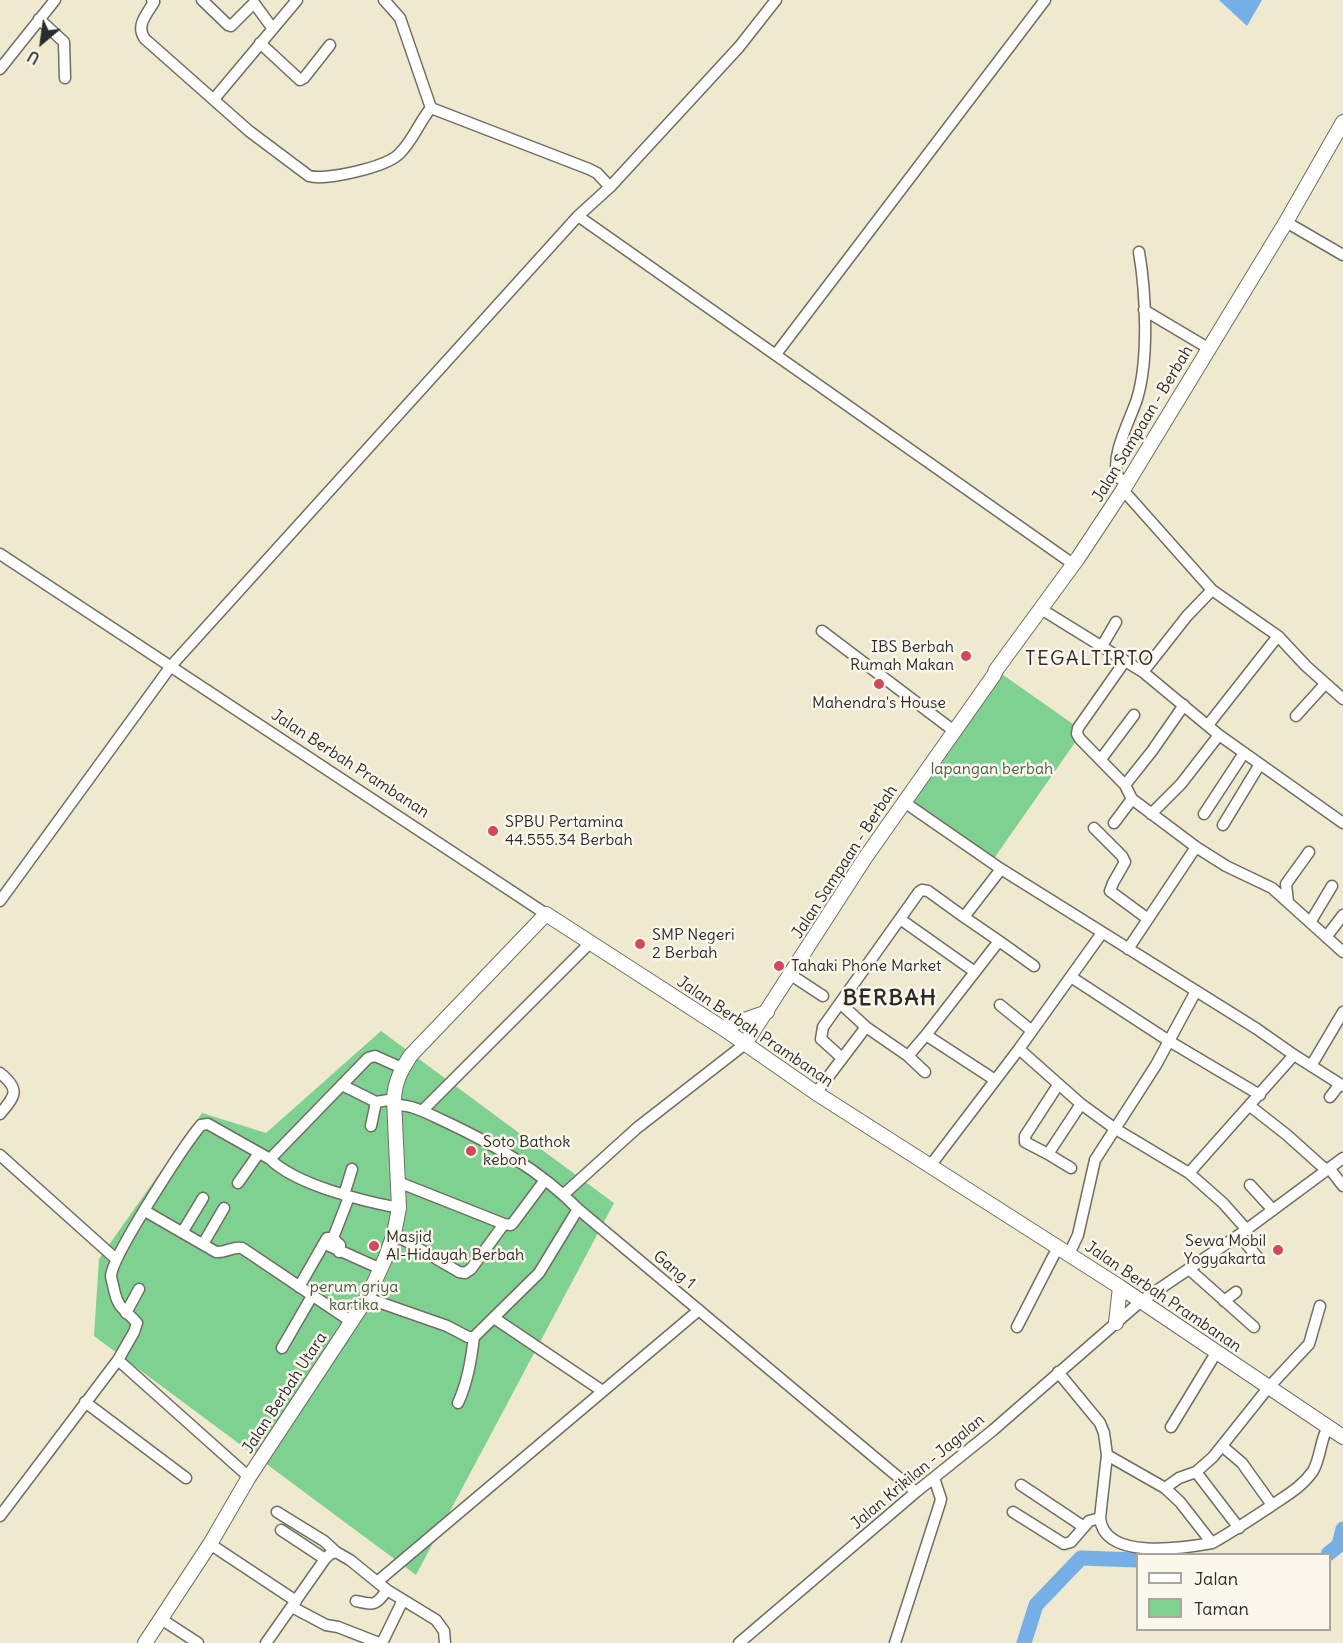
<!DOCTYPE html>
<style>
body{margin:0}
#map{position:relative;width:1343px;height:1643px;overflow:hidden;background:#eee9cf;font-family:Delius,sans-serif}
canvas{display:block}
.legend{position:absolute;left:1136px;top:1553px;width:195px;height:78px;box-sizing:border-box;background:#fbf7ec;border:2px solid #a8a59f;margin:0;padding:8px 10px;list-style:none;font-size:18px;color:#2b2b2b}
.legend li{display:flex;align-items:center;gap:12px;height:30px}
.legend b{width:30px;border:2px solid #a8a59f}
.north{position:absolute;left:12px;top:12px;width:60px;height:60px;-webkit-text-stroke:4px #fbf7ec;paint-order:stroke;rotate:209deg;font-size:16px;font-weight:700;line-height:24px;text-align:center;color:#2b2b2b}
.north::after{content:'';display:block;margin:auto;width:21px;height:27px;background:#2b2b2b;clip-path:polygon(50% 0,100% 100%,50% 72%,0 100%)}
</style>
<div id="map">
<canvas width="1343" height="1643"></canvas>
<ul class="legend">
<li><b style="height:8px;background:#fff"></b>Jalan</li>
<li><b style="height:16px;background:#7fd192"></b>Taman</li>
</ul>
<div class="north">U</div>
</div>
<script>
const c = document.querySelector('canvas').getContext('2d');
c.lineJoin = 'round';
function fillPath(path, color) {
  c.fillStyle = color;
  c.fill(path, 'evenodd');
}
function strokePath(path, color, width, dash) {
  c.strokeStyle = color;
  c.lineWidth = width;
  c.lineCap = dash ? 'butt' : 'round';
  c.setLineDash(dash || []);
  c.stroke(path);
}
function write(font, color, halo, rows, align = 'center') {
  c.font = font + ' Delius,sans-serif';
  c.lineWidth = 5;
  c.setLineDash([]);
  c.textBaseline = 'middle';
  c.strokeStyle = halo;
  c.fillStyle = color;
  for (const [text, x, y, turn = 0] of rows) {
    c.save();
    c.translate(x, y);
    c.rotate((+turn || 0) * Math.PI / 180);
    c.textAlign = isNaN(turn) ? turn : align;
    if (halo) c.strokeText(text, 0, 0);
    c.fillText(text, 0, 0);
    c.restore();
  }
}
const green = new Path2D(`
 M 996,670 L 1083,731 L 988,867 L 901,806 Z
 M 381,1031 L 614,1203 L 416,1575 L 94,1336 L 99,1259 L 202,1113 L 266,1133 Z`);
const water = new Path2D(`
 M 1219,0 L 1262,0 L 1247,26 Z`);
const river = new Path2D(`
 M 1328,1554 L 1339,1545 L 1343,1529
 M 1024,1643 L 1036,1605 L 1081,1558 L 1138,1560`);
const minor = new Path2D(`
 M 152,0 L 154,2 C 147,14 135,26 145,39 L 249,131 L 309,176 C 326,181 386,167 399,154 C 413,141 419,122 431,108
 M 202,0 L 228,25 L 231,26 L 254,3 L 273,29
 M 384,0 L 400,18 L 431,108 L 589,169 L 597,173 L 610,187
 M 39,19 L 64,42 L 65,78
 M 260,43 L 300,80 L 304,78 L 330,45
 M 0,69 L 55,0
 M 214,99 L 297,0
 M 578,216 L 1073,564
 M 1286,222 L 1343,255
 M 1144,310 L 1208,348
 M 776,354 L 1045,0
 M 1127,483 L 1119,478 C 1108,460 1131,418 1137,399 C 1149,360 1146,293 1139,252
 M 1123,490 L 1212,590 L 1278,636 L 1306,666 L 1343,699
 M 0,554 L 546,914
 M 1041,609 L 1143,672 L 1219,735 L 1343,823
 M 822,631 L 954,731
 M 1102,646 L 1116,622
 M 1125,661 L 1078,728 L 1077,734 L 1080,739 L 1125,785 L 1132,799 L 1196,847 L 1226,866 L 1272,888 L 1343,952
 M 1143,672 L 1187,616 L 1212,590
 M 1296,716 L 1325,684
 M 1208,725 L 1278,636
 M 1101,759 L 1134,715
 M 1125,785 L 1152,751 L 1184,705
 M 904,802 L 1001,869 L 1257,1029 L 1294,1055 L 1343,1086
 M 1151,814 L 1181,784 L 1219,735
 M 1204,814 L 1244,753
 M 1114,823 L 1132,799
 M 1223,825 L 1260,764
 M 1094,828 L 1122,856 L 1125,862 L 1113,883 L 1110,891 L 1148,919
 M 0,901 L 171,666 L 578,216 L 610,187 L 739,47 L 776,0
 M 1288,902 L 1286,884 L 1309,852
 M 964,917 L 999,941 L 926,1035 L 995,1080
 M 900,919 L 975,972
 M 1311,921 L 1332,886
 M 1327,936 L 1343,915
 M 999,941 L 1034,966
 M 1128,949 L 1196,847
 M 791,975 L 823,996
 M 1071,977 L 1169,1041 L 1260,1095
 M 840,1003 L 823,1027 L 821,1039 L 842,1058
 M 1000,1005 L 1032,1031
 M 866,1027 L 908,1056 L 925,1072
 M 1019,1049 L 1081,1104 L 1114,1128 L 1189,1173 L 1223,1203 L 1247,1230
 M 908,1056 L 926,1035
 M 1311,1066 L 1343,1012
 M 0,1073 C 21,1090 15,1096 0,1114
 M 342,1085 L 376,1102 L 394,1099
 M 1058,1085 L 1025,1136 L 1025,1142 L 1048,1154 L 1081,1104
 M 816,1093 L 866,1027 L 840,1003 L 919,892 L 922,890 L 928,891 L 964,917 L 1001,869
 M 1330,1097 L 1340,1084
 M 394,1105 C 411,1104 427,1113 442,1120 C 491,1143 539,1169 578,1209 L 916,1492
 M 1250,1106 L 1287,1135 L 1326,1170
 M 422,1111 L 590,943
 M 371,1126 L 376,1102
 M 1048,1154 L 1071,1168
 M 0,1155 L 116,1259
 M 270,1159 C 296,1185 363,1201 399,1208
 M 930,1166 L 1019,1049 L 1102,933
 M 1329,1168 L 1343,1186
 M 1189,1173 L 1294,1055
 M 398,1182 L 504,1224
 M 238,1183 L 259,1153
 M 1250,1185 L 1273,1210
 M 564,1194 L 637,1128 L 745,1044
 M 344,1195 L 352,1169
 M 145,1211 L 216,1252 C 226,1253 233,1246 242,1248 L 352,1322
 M 183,1231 L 203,1198
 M 394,1234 L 459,1272 L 465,1273 L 471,1269 L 504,1224 L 511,1225 L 513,1223 L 545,1180
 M 1239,1235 L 1259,1259
 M 333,1238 L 349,1197
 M 203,1244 L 224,1208
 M 325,1244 L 381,1269
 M 1069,1254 L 1078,1235 L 1095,1160 L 1156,1065 L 1196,991
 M 1190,1270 L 1254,1327
 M 299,1287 L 327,1238 L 333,1238 L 340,1245 L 339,1252
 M 367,1298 L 447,1326 L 468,1337 L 474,1337 L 539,1273 L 578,1209
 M 1224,1301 L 1236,1292
 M 126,1313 L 139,1289
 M 494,1318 L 601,1390
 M 1017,1327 L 1058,1247
 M 282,1348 L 312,1296
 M 1058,1372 L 1100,1423 L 1104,1433 L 1107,1455
 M 85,1402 L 186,1478
 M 458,1403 C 468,1381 471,1360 474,1337
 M 1171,1427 L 1216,1353
 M 1222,1446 L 1242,1463 L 1272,1505
 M 1196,1472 L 1239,1528
 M 249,1477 L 118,1360 L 134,1332 L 137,1323 C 122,1306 118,1310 113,1285 C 113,1285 111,1277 111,1276 C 112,1256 185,1144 201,1125 L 208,1124 L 270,1159 L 368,1058 L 375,1056 L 402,1068
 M 1021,1485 L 1084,1527 L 1089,1521 L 1100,1518 L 1107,1455 L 1165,1488 L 1180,1502 L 1212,1543 C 1232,1532 1251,1519 1271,1506 C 1287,1495 1302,1487 1313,1471 C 1321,1457 1320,1440 1328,1427
 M 1165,1488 L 1179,1478 L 1196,1472 L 1213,1457 L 1268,1388 L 1309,1344 L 1320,1306
 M 277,1512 L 324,1541 L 336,1552
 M 1013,1512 L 1064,1544 L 1071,1542 L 1084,1527
 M 0,1516 L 118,1360
 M 1100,1518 C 1104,1561 1184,1548 1212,1543
 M 281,1530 L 325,1559
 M 210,1544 L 296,1601
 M 377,1582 L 699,1310
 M 356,1601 C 374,1605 376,1606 387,1590
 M 292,1607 L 326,1625 L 338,1627 L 379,1643
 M 161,1619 L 198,1643
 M 266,1643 L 325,1559 L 330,1554 L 336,1552 L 350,1560 L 387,1590 L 436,1620 L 444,1631 L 445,1643
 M 382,1643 L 403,1600
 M 739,1643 L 916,1492 L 992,1431 L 1140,1302 L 1239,1235 L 1343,1158
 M 895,1643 L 940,1503 L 941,1499 L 934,1478`);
const major = new Path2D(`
 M 724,1029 L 727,1026 L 767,1012
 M 745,1044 L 865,858 L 994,675 L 996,670 L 1078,558 L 1123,490 L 1286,222 L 1343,122
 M 1116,1323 L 1120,1287
 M 145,1643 L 210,1544 L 249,1477 L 367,1298 L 385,1259 L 394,1234 L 399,1208 L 394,1099 C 395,1081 401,1070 411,1055 L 546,914 L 724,1029 L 816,1093 L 1120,1287 L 1343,1437`);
const markers = [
 [966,656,6,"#d1495b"],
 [879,684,6,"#d1495b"],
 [493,831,6,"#d1495b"],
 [640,944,6,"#d1495b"],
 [779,966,6,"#d1495b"],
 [471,1151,6,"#d1495b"],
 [374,1246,6,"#d1495b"],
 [1278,1250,6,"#d1495b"]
];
const streetNames = [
 ["Jalan Sampaan - Berbah",1143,424,-59],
 ["Jalan Berbah Prambanan",350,764,33],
 ["Jalan Sampaan - Berbah",845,862,-57],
 ["Jalan Berbah Prambanan",755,1032,34],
 ["Gang 1",674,1270,40],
 ["Jalan Berbah Prambanan",1163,1297,34],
 ["Jalan Berbah Utara",285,1393,-57],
 ["Jalan Krikilan - Jagalan",918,1472,-40]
];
const poiNames = [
 ["IBS Berbah",954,647,"right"],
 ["Rumah Makan",954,665,"right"],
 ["Mahendra's House",879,703,"center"],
 ["SPBU Pertamina",505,822],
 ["44.555.34 Berbah",505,840],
 ["SMP Negeri",652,935],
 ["2 Berbah",652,953],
 ["Tahaki Phone Market",791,966],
 ["Soto Bathok",483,1142],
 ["kebon",483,1160],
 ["Masjid",386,1237],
 ["Al-Hidayah Berbah",386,1255],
 ["Sewa Mobil",1266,1241,"right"],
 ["Yogyakarta",1266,1259,"right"]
];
const parkNames = [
 ["lapangan berbah",992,769],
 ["perum griya",354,1287],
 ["kartika",354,1305]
];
const quarterNames = [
 ["TEGALTIRTO",1090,659]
];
const districtNames = [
 ["BERBAH",890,999]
];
fillPath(green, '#7fd192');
fillPath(water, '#75afe5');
strokePath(river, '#75afe5', 15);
strokePath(minor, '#6f6e64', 13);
strokePath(major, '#6f6e64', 16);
strokePath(minor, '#fff', 10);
strokePath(major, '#fff', 14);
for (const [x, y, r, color] of markers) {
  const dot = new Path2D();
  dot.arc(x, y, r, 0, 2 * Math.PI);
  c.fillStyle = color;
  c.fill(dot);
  strokePath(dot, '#fbf7ec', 2);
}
write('16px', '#2b2b2b', '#fbf7ec', streetNames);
write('16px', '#2b2b2b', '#fbf7ec', poiNames, 'left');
write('16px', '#445d4a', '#fbf7ec', parkNames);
c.letterSpacing = '1.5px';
write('20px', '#2b2b2b', '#fbf7ec', quarterNames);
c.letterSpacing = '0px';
c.letterSpacing = '1.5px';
write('bold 22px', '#2b2b2b', '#fbf7ec', districtNames);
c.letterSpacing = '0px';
</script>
